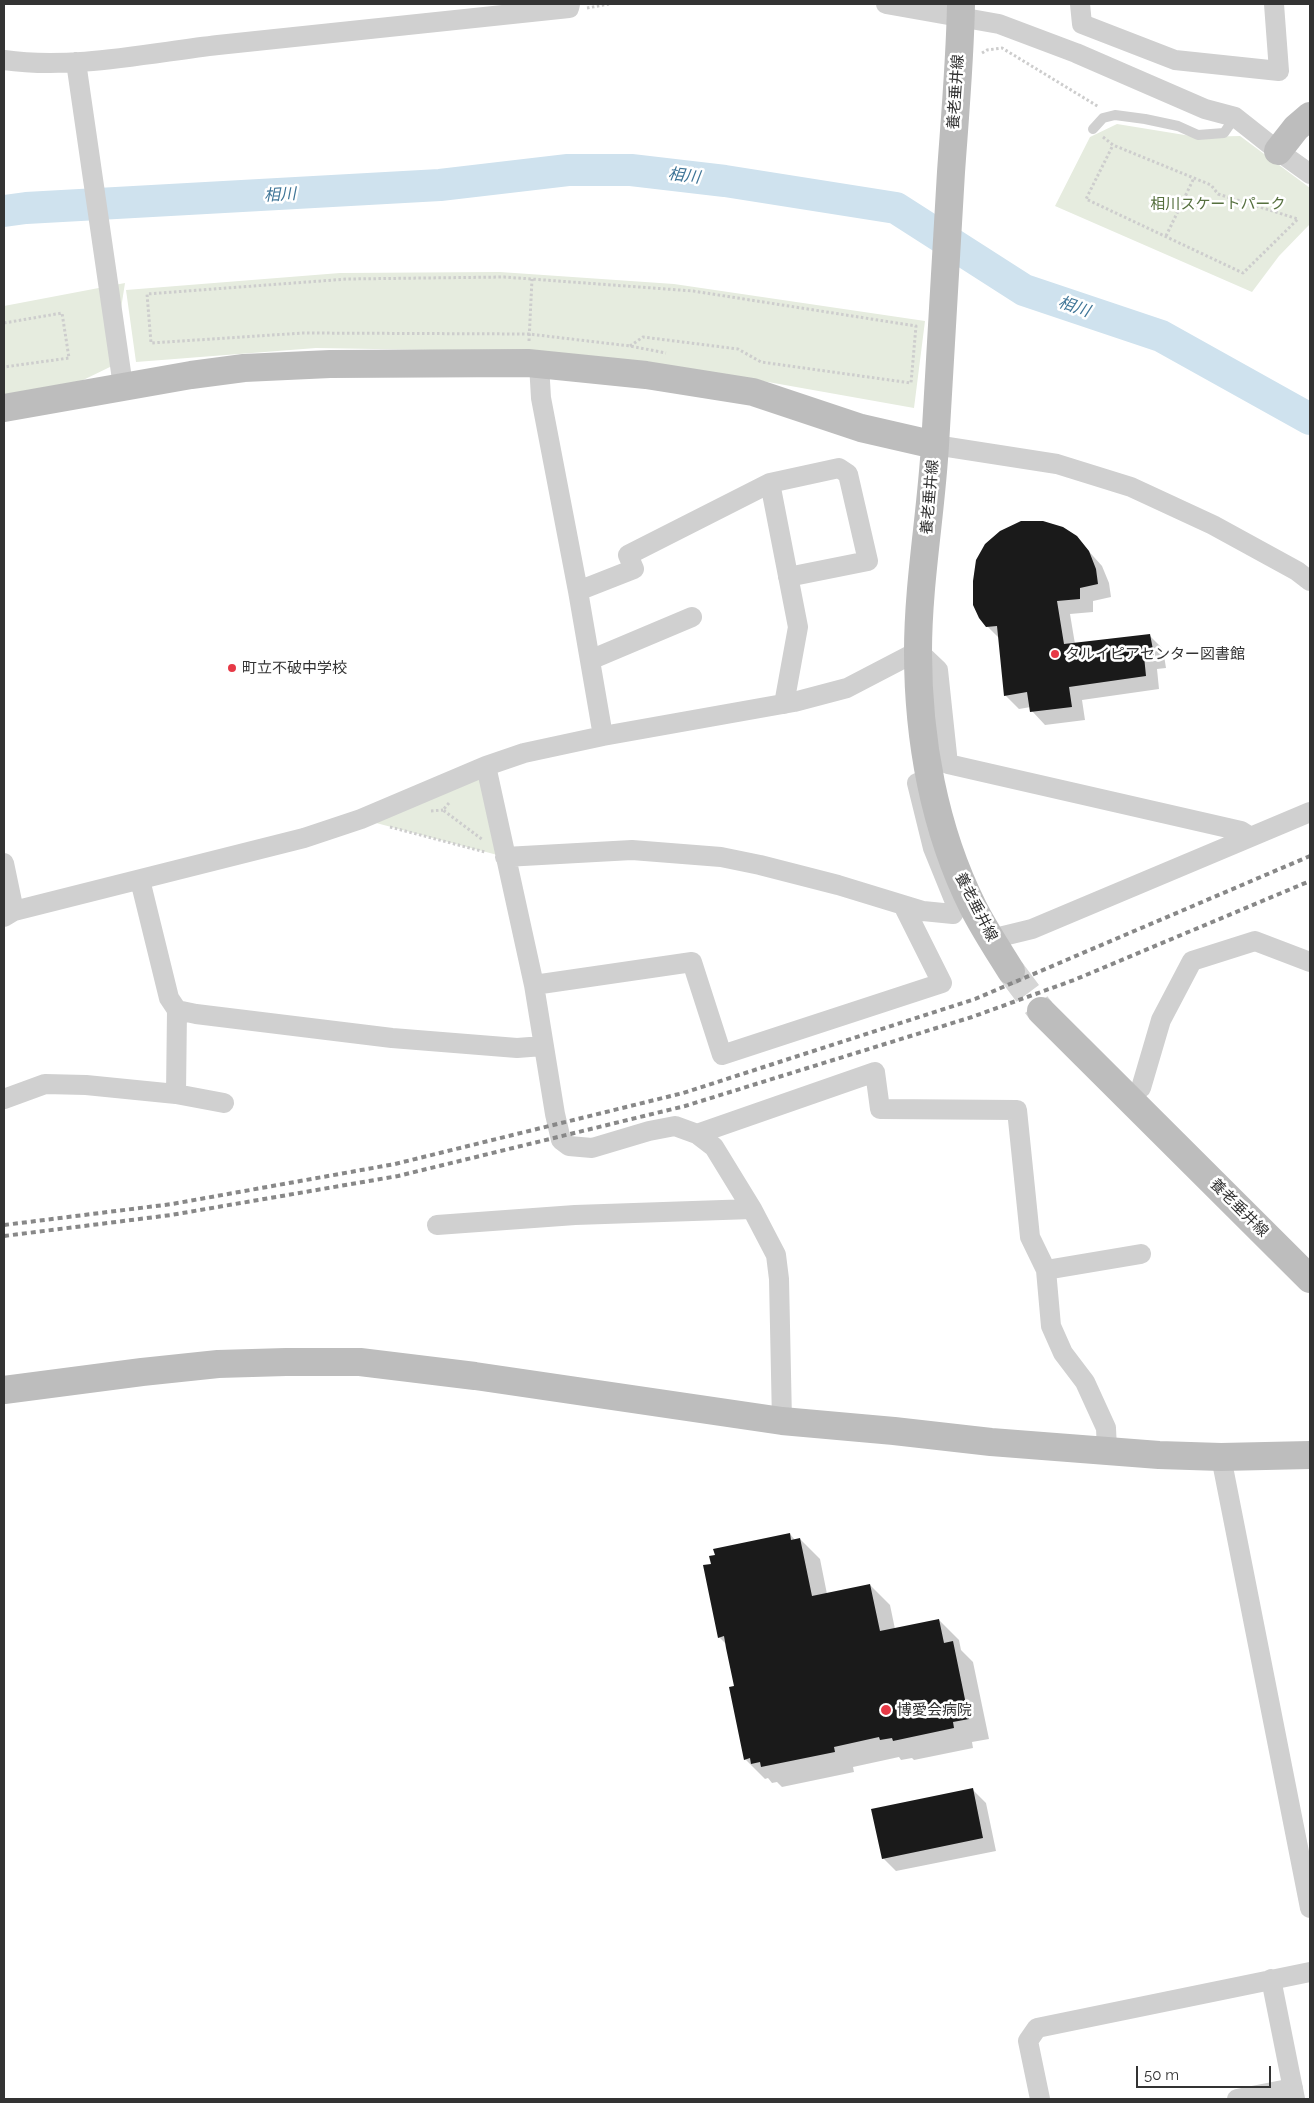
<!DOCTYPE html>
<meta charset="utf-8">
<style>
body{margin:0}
#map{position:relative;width:1314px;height:2103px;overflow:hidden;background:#fff;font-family:Raleway,sans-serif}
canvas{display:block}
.frame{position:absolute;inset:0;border:5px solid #333;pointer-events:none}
.scale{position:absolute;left:1136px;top:2066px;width:135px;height:22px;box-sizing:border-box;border:2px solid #333;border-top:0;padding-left:6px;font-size:15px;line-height:18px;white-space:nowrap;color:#333;-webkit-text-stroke:4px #fff;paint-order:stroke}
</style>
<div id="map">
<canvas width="1314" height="2103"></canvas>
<div class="frame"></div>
<div class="scale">50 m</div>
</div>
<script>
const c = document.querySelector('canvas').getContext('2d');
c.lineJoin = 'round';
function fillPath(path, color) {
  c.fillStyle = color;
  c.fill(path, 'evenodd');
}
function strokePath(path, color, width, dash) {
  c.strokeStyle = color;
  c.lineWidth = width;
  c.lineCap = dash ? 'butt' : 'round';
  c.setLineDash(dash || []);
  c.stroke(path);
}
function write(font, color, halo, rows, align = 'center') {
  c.font = font + ' Raleway,"Noto Sans JP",sans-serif';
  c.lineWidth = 5;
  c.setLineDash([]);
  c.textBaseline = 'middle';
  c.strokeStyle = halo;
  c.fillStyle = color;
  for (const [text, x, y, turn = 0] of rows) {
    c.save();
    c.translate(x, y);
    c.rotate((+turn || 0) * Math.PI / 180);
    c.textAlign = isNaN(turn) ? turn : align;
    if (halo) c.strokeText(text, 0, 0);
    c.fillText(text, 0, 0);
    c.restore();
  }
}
const green = new Path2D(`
 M 1117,124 L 1197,137 L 1240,136 L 1310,188 L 1310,224 L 1279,256 L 1252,292 L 1055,206 L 1090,137 Z
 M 500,272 L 674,284 L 925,321 L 914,408 L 768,382 L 550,352 L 316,348 L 136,362 L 126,290 L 340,273 Z
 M 125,283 L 112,366 L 77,383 L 4,397 L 4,306 Z
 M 486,766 L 505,857 L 361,819 Z`);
const shadow = new Path2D(`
 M 1076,537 L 1102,566 L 1109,583 L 1111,597 L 1093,601 L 1093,612 L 1070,614 L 1075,644 L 1149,635 L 1163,649 L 1166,668 L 1157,669 L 1159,689 L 1082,700 L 1085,720 L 1045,725 L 1032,711 L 1031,707 L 1019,709 L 1005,695 L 1000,639 L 987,626 ZM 1151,648 L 1154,648 L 1156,661 L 1154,661 Z
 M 790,1534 L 795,1540 L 800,1539 L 820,1559 L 827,1594 L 870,1585 L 890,1605 L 895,1629 L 939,1620 L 959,1640 L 961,1650 L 973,1662 L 989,1739 L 972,1742 L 973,1748 L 914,1760 L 912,1758 L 901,1760 L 899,1757 L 853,1767 L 854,1772 L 782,1787 L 777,1782 L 772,1783 L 768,1778 L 765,1779 L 745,1759 L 736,1687 L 727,1645 L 719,1637 L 712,1565 Z
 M 972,1789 L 986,1803 L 996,1851 L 896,1871 L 883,1858 Z`);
const river = new Path2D(`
 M 4,211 L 26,208 L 440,185 L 568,170 L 631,170 L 725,181 L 896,208 L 1024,290 L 1161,336 L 1310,419`);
const building = new Path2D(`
 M 1021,521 L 1043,521 L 1063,527 L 1077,536 L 1089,551 L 1096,569 L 1098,584 L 1080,588 L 1080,599 L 1057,601 L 1064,644 L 1150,634 L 1154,655 L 1144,656 L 1146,676 L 1069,687 L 1072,707 L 1030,712 L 1027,692 L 1004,696 L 997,626 L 986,627 L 979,618 L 973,605 L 973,581 L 976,560 L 985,544 L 1000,531 Z
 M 790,1533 L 791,1540 L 800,1538 L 812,1596 L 870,1584 L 880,1631 L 939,1619 L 944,1643 L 953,1641 L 969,1719 L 953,1722 L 954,1728 L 893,1741 L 892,1738 L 880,1740 L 879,1737 L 834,1747 L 835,1752 L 761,1767 L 760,1762 L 751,1764 L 750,1758 L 744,1760 L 729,1687 L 734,1686 L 726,1648 L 724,1636 L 718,1638 L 703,1565 L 711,1564 L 709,1556 L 715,1555 L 713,1549 Z
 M 973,1788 L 983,1838 L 882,1859 L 871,1809 Z`);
const secondaryTunnel = new Path2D(`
 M 1011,971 L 1041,1011`);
const path = new Path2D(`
 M 587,8 L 609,4
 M 982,53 L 987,50 L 1002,48 L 1099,107
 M 1103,137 L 1113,145 L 1211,185 L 1218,194 L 1298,219 L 1243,273 L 1086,199 L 1113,145
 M 1166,236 L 1194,178
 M 4,323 L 62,313 L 69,358 L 4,367
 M 529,341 L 532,279
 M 630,346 L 643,337 L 738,349 L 761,362 L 911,383 L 916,326 L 693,291 L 504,277 L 347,279 L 147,294 L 151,343 L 303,333 L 529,334 L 630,346 L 666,353
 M 449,803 L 443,810 L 483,840
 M 431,811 L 443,810
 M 390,827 L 485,852`);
const lane = new Path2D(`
 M 1093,129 L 1103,118 L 1115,115 L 1145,119 L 1178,126 L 1198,135 L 1224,133 L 1235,117`);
const street = new Path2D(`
 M 886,4 L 999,24 L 1076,53 L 1205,109 L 1235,117 L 1278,151 L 1310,174
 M 1080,4 L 1082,24 L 1175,60 L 1279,71 L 1274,4
 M 4,60 C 73,70 149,53 218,45 C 335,32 452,20 569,8 L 570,4
 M 76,62 L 123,386
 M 539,364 L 541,398 L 578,591
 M 935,445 L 1057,464 L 1131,487 L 1213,525 L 1297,571 L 1310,581
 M 770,483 L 839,468 L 848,474 L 868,561 L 788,577
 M 590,660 L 692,617
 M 603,736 L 578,591 L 634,569 L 628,555 L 770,483 L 798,627 L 784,704
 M 486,766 L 534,985 L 555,1114 L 561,1140 L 569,1146 L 592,1148 L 649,1131 L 675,1126 L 697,1134 L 714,1147 L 752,1209 L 776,1255 L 779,1279 L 782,1421
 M 505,857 L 632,850 L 721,857 L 760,865 L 838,885 L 923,911 L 953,914 L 957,907 L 933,848 L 917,783
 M 4,863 L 14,911
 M 140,880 L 169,998 L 177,1010 L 196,1014 L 392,1038 L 517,1048 L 543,1046
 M 4,917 L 14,911 L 304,838 L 361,819 L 486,766 L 524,753 L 603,736 L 794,702 L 847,688 L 918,651 L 938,670 L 948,764 L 1241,831 L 1249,836
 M 991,939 L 1032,929 L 1310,812
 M 534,985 L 692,962 L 722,1055 L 942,983 L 903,905
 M 177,1010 L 176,1094 L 224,1103
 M 1141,1088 L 1161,1020 L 1192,961 L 1255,941 L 1310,962
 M 4,1099 L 45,1084 L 86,1085 L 176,1094
 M 697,1134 L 875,1072 L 880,1109 L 1017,1110 L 1030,1237 L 1046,1270 L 1051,1326 L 1063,1353 L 1085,1382 L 1106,1428 L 1107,1450
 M 437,1225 L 575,1215 L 752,1209
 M 1046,1270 L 1141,1254
 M 1221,1457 L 1310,1908
 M 1271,1979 L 1295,2099
 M 1040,2099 L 1028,2041 L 1037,2028 L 1310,1972
 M 1237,2099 L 1293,2088`);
const secondary = new Path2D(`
 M 961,4 C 960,60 955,116 951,172 C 945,263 941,354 935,445 C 931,514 918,583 918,652 C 918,739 934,829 973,907 C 984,929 998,950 1011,971
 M 1278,151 L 1296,128 L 1310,116
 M 4,408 L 191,375 L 244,368 L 330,364 L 528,363 L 646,375 L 753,392 L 861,428 L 935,445
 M 1041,1011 L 1310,1279
 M 4,1390 L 142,1372 L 218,1364 L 286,1362 L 360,1362 L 475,1376 L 782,1421 L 894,1431 L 991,1442 L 1159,1455 L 1221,1457 L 1310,1455`);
const rail = new Path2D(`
 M 4,1225 L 172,1204 L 395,1164 L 683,1093 L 975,999 L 1310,856
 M 4,1236 L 171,1215 L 398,1176 L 685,1106 L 972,1017 L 1074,980 L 1310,881`);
const markers = [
 [1055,654,5,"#e63946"],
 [232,668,5,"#e63946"],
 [886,1710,6,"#e63946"]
];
const streetNames = [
 ["養老垂井線",956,92,-86],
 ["養老垂井線",930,497,-85],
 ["養老垂井線",976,907,63],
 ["養老垂井線",1239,1208,45]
];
const parkNames = [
 ["相川スケートパーク",1218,204]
];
const poiNames = [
 ["タルイピアセンター図書館",1065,654],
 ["町立不破中学校",242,668],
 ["博愛会病院",897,1710]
];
const waterNames = [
 ["相川",684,176,7],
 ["相川",280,195,-3],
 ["相川",1074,307,19]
];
fillPath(green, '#e6ecdf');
fillPath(shadow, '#0003');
strokePath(river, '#cfe2ee', 32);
fillPath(building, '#1a1a1a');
strokePath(secondaryTunnel, '#d6d6d6', 28, [28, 14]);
strokePath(path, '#cdcdcd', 3, [2.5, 2.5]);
strokePath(lane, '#d0d0d0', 10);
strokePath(street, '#d0d0d0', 20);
strokePath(secondary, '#bdbdbd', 28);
strokePath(rail, '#888', 4, [5, 4]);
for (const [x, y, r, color] of markers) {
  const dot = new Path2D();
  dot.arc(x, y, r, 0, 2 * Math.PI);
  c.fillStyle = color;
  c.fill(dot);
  strokePath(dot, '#fff', 2);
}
write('15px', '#333', '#fff', streetNames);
write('15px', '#56703f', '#fff', parkNames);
write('15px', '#333', '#fff', poiNames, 'left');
write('italic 16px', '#3f7597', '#fff', waterNames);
</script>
